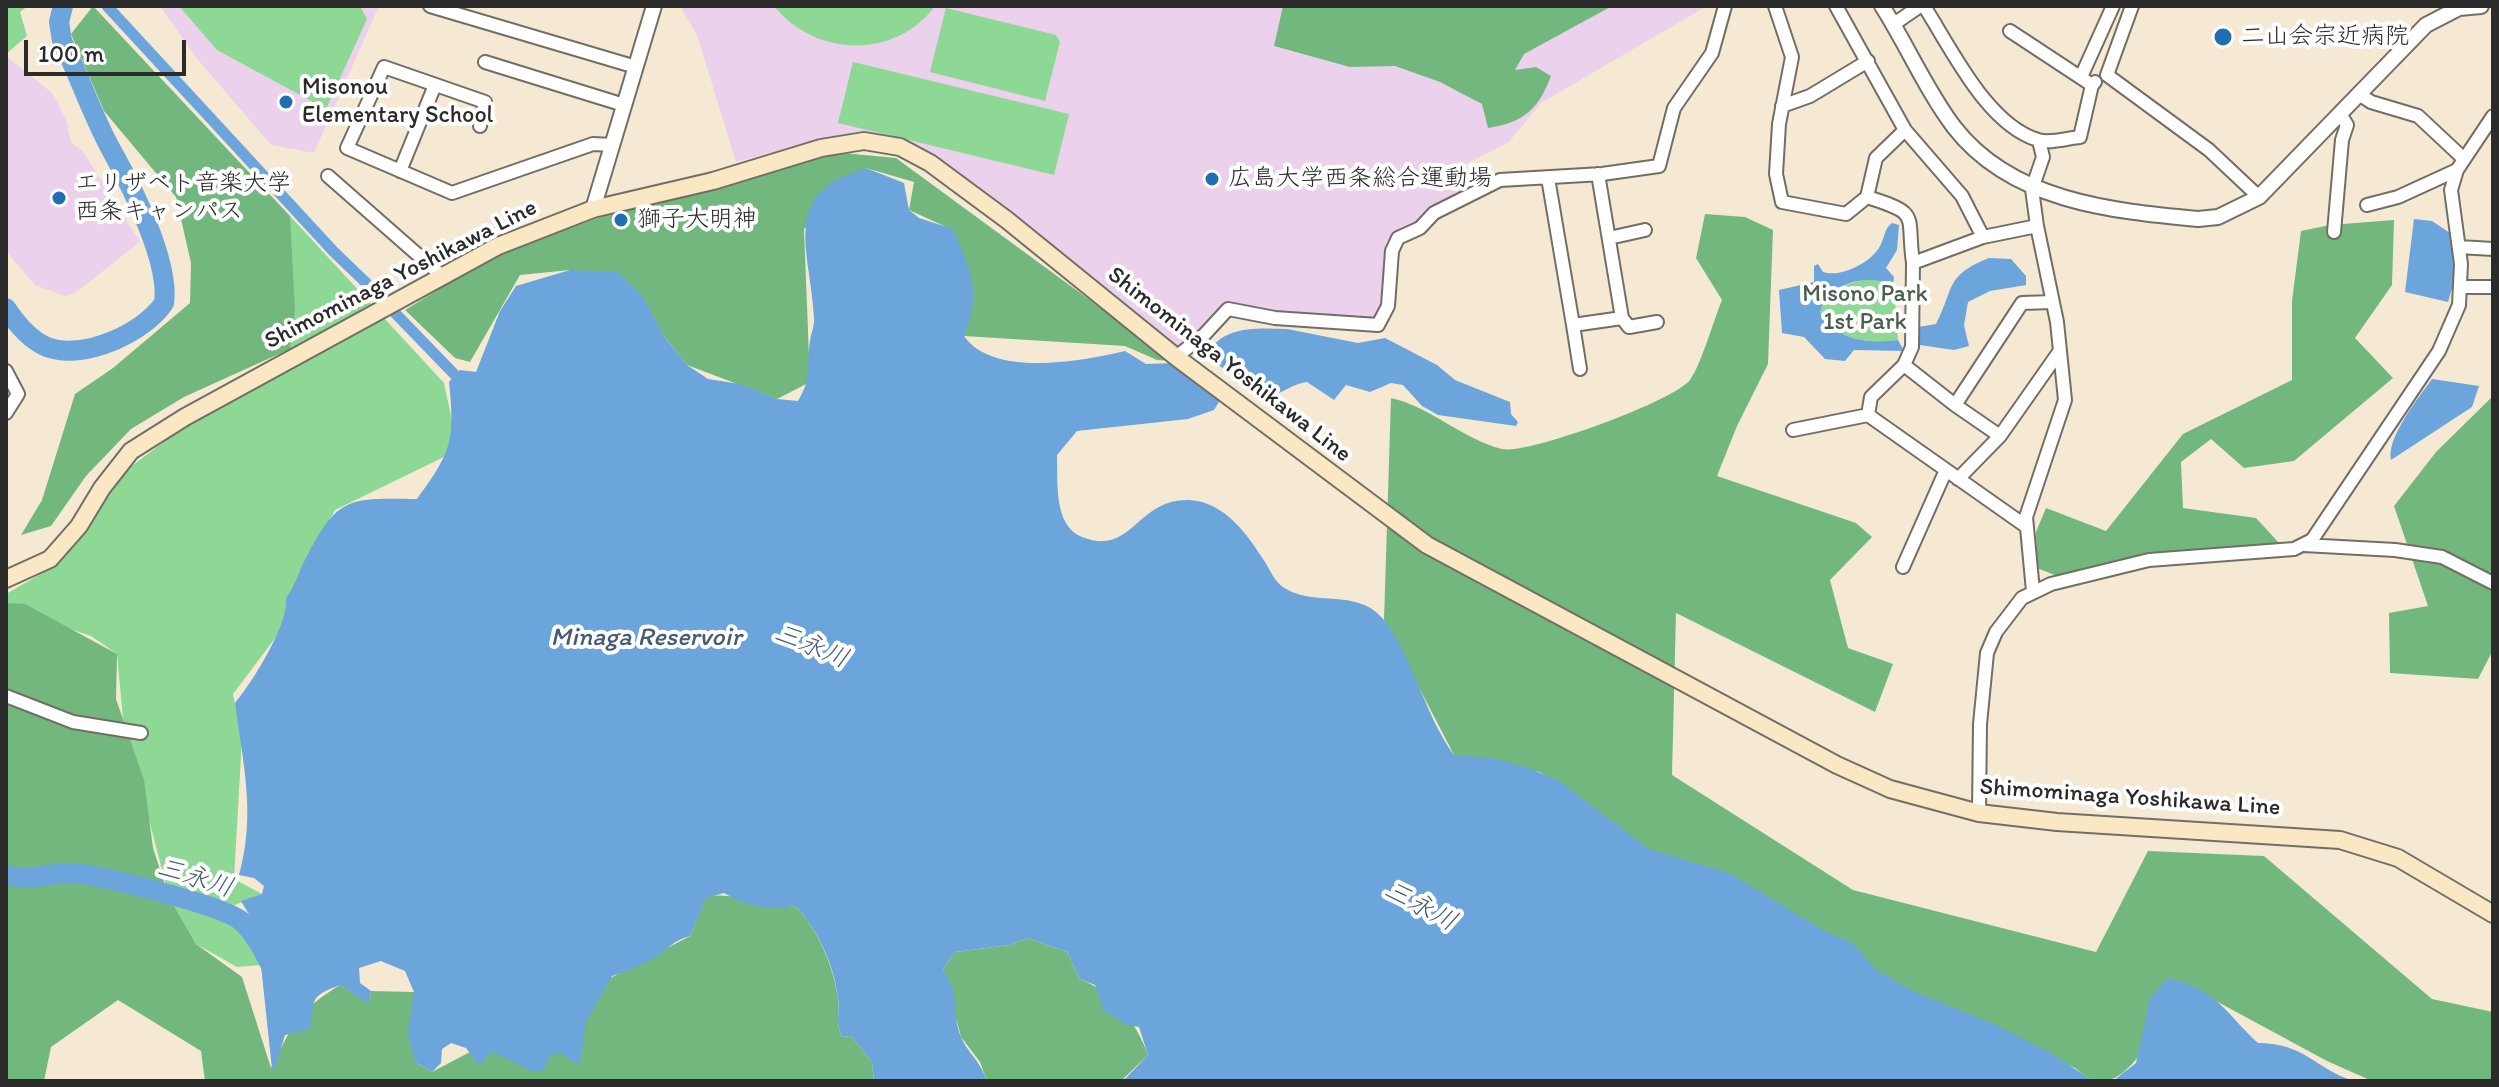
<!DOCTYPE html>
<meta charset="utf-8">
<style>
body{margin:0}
#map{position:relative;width:2499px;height:1087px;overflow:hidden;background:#f6e9d4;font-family:Itim,sans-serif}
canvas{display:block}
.frame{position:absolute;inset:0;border:8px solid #2b2b2b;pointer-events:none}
.scale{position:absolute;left:24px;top:40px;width:162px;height:36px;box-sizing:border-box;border:4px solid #2b2b2b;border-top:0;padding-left:10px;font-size:24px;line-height:28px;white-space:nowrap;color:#2b2b2b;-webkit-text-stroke:6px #fff;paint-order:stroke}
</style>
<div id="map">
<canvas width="2499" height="1087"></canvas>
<div class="frame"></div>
<div class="scale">100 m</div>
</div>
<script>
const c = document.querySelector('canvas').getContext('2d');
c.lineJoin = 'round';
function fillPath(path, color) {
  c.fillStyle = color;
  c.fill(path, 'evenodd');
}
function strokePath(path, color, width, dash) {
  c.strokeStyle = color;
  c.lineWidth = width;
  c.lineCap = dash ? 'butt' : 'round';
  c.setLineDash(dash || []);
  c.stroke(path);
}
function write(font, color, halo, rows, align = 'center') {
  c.font = font + ' Itim,"Klee One",sans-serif';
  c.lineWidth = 8;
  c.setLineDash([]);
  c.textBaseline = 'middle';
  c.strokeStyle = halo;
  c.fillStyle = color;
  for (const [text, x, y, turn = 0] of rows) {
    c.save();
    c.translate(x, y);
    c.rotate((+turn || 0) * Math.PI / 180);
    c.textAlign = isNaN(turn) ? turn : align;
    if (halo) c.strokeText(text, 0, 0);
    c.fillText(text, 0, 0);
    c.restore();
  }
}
const built = new Path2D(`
 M 160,6 L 379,6 L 314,153 L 271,145 L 198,60 Z
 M 680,6 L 1707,6 L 1541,103 L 1509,142 L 1465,164 L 1462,198 L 1394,236 L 1382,306 L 1373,320 L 1354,322 L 1227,306 L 1201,331 L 1176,349 L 936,159 L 856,136 L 808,143 L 736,162 L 697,35 Z
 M 6,56 L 52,93 L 66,119 L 71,142 L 84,153 L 140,242 L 75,293 L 65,296 L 35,285 L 6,251 Z`);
const green = new Path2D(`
 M 6,6 L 28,6 L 20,12 L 27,36 L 6,54 Z
 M 179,6 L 360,6 L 367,19 L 326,109 L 217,50 Z
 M 774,6 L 935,6 C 894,61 814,56 774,6 Z
 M 946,8 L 1056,35 L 1060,42 L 1045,101 L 930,72 Z
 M 853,62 L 1069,114 L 1054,175 L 838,123 Z
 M 290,216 L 444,383 L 454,430 L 446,456 L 335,510 L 301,573 L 279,633 L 233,694 L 242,738 L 234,879 L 262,894 L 230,907 L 261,965 L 237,967 L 196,944 L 169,897 L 123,719 L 117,654 L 91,636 L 6,607 L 6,594 L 60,563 L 102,488 L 289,349 Z
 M 1879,278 L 1894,284 L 1898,340 C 1866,344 1838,340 1820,313 C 1825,288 1857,279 1879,278 Z`);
const forest = new Path2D(`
 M 93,6 L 290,216 L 295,311 L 290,349 L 184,397 L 131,429 L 86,476 L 51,526 L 21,535 L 42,500 L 75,394 L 113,368 L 190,303 L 191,263 L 176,197 L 104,111 L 71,34 Z
 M 1283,6 L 1612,6 L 1524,54 L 1515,70 L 1536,67 L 1551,76 C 1538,110 1524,122 1488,128 L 1482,104 L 1440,82 L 1395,66 L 1350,67 L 1274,46 Z
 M 822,151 L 896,158 L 1173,361 L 1157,360 L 1125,346 L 964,336 L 944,226 L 909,210 L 914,182 L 866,168 L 804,229 L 810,382 L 777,399 L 687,365 L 664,336 L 570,270 L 520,275 L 470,362 L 455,358 L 405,310 L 488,259 L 595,219 L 727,185 Z
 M 1705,214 L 1745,217 L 1773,230 L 1768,364 L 1737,426 L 1717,476 L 1856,523 L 1872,537 L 1830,580 L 1848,648 L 1893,664 L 1875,712 L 1676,613 L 1672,775 L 1853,890 L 2096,952 L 2148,851 L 2264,856 L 2432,999 L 2493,1012 L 2493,1081 L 2372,1081 L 2327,1061 L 2179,981 C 2164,1010 2136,1087 2096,1081 C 2089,1080 2081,1073 2075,1068 L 1844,967 L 1649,850 L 1540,772 L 1454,755 L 1384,620 L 1391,398 C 1431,407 1462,439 1502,449 C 1527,455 1674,401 1690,380 C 1701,365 1714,319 1722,300 L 1696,258 Z
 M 2394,220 L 2392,285 L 2355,338 L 2393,378 L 2294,461 L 2244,468 L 2211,439 L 2181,462 L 2183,508 L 2256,518 L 2280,544 L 2185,556 L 2067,580 L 2037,568 L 2036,532 L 2046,508 L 2106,531 L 2183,434 L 2292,380 L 2292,301 L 2301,231 L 2330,225 Z
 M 2493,396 L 2493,650 L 2478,679 L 2390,673 L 2389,613 L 2428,606 L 2394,506 L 2436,452 Z
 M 6,603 L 25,604 L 117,654 L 116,699 L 144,780 L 153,848 L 169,897 L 196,944 L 242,977 L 271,1068 C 294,1024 295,1013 340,985 L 369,1003 L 371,991 L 414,992 L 415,1062 L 432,1072 L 690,936 L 706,897 C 739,890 761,911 795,906 C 818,928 834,968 838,999 C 840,1014 835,1022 842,1037 L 851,1036 L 872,1062 L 874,1081 L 205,1081 L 201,1051 L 118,1000 L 51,1047 L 44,1081 L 6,1081 Z
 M 1028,938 L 1067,952 L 1080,979 C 1113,992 1137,1023 1148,1055 L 1121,1081 L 987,1081 L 980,1062 L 961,1037 L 943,969 L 955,952 L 1009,945 Z`);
const water = new Path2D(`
 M 866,168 L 904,183 L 909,210 L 919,218 L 953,229 C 971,272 982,291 964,336 C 993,378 1083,361 1125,351 L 1146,364 L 1176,363 L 1222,397 L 1214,410 L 1188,419 L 1077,431 L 1057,455 C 1058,480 1053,526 1082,537 C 1132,557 1137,498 1189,500 C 1225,502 1247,534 1265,562 C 1270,570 1275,582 1283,587 C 1314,608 1358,587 1384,620 C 1415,661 1424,714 1454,755 L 1492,758 L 1529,768 L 1559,781 L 1649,849 L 1729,873 L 1828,933 L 1852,942 L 1876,970 L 1915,992 L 1996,1025 L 2051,1053 L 2093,1081 L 1123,1081 L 1148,1055 L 1139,1027 L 1127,1025 L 1103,1010 L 1095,985 L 1080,979 L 1067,952 L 1028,938 L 1009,945 L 955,952 L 943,969 C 961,993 951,1013 961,1037 C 967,1052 980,1060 987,1081 L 874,1081 L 872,1062 L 851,1036 L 842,1037 C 835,1022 840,1014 838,999 C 835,968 818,928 795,906 C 769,910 747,907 724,893 L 706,898 L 690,936 C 674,940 669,948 656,957 C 642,965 628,971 612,976 L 586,1022 L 580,1063 L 574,1063 L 561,1053 L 550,1055 L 546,1067 L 537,1072 C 519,1068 508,1057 491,1052 L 479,1066 L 466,1048 L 451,1043 L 442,1049 L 441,1063 L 432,1072 L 415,1062 L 408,1032 L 414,992 L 405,971 L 381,961 L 359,968 L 360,983 L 371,991 L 369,1004 L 340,985 C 308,997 315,999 310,1029 L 285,1035 L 275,1068 L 272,1069 L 257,928 L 241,901 L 262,894 L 264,886 L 254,878 L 239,875 C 256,814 243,764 235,703 C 252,683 289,624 286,598 C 296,585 298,572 306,558 C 338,496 348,498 417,499 C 452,451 455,441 449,382 L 460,370 L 476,372 L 500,311 L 516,286 L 570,270 L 618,272 L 643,297 L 664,336 L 687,365 L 708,379 L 740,384 L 777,399 L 798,401 C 813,376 806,367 810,341 C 811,333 815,325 814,317 C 811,251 778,193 866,168 Z
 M 2414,219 L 2432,221 L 2450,233 L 2455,278 L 2448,302 L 2405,292 Z
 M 1892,223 L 1899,225 L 1897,250 L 1886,268 L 1894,277 L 1893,285 C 1869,273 1827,282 1820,313 C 1838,340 1866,344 1898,340 L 1904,351 L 1854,350 L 1845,361 L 1825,359 L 1804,337 L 1782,333 L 1779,290 L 1814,282 L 1814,266 L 1818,264 L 1823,272 C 1841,278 1872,262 1880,246 C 1885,237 1884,229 1892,223 Z
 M 1989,258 L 2011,259 L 2026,276 L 2026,285 L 1990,291 L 1968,302 L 1964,325 L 1969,346 L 1954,350 L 1913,344 L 1918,327 L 1936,324 C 1955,288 1944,276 1989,258 Z
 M 1287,329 L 1358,343 L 1385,338 L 1437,365 L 1455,380 L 1510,402 L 1511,414 L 1518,422 L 1516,426 L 1438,415 L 1422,406 L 1403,385 L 1391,383 L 1370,392 L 1346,385 L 1334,400 L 1307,382 C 1290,384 1279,397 1263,397 L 1206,356 C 1222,325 1256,328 1287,329 Z
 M 2432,379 L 2479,386 L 2472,407 L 2391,460 C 2386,438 2419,397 2432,379 Z
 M 2168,978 C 2220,991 2223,1011 2258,1043 C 2305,1043 2315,1069 2354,1081 L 2113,1081 L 2136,1063 L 2150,998 Z`);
const canal = new Path2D(`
 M 107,6 L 334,252 L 382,298
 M 395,313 L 455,375`);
const river = new Path2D(`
 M 6,308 C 16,323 30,340 47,347 C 83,361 144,333 164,303 C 170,263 132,187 113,153 C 93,118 80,77 62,41 L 59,22 L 63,6
 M 6,875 C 30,882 49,872 73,873 C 101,875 219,905 240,920 C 253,931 264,951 271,966`);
const minor = new Path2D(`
 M 430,6 L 636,67
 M 1775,6 L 1792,57 L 1779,124 L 1776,174 L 1782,202 L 1846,214 L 1867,197 C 1922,214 1906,214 1913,263 L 1983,237 L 2037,226
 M 1836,6 L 1905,130 L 1962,196 L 1983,237
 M 1924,6 C 1951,48 1987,125 2038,140 C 2049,144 2068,138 2080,137 L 2092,85
 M 1894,24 L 1920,6
 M 2010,31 L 2092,85 L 2095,82
 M 485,62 L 624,105
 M 2107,75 L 2209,150 L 2259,197
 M 2107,75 L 2132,6
 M 2081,77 L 2113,6
 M 2359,94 L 2371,102 L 2418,116 L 2464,159
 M 1782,106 L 1810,96 L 1868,61
 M 480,126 L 485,102 L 384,67 L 347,148 L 452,193 L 593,144 L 612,145
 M 400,171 L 435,85
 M 328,176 L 442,276
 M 1548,178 L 1573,325 L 1622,318 L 1598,174
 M 1867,197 L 1876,158 L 1905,130
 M 2367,205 L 2398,197 L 2457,170
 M 2334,232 L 2342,140 L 2347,125 L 2340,114
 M 1609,238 L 1645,230
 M 2459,247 L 2493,249
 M 2460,287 L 2493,287
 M 1622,318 L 1629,327 L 1657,322
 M 1573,325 L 1580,369
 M 1176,357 L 1204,335 L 1228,309 L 1275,318 L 1378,325 L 1388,306 L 1392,251 L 1398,238 L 1420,228 L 1434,213 L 1500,180 L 1602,174 L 1659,166 L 1674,108 L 1712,53 L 1725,6
 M 1904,365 L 1912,347 L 1913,263
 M 6,371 L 18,394 L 6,413
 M 1955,405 L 2000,436
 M 1793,430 L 1868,415
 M 1958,479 L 2000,436 L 2059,352
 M 2027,527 L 1868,415 L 1871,397 L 1904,365 L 1955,405 L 2022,303 L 2053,302
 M 2304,545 L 2395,550 L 2442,557 L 2493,583
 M 1903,567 L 1946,470
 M 2033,591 L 2026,517 L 2065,400 L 2057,322 L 2037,226 L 2032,189 L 2043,157 L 2039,141
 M 6,696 L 73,722 L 141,733
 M 1979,813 L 1980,724 L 1987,653 L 1996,632 L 2022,598 L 2051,584 L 2149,560 L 2294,549 L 2312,540 L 2439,351 L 2459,305 L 2461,264 L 2451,190 L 2457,170 L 2493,116`);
const tertiary = new Path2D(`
 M 1882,6 C 1907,45 1926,90 1954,127 C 2011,201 2111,211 2198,219 L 2218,217 L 2259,197 L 2426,25 L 2459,8 L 2481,6
 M 593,209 L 654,6`);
const secondary = new Path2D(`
 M 6,579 L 50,559 L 79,526 L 102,488 L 131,451 L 185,417 L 498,246 L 593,209 L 713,181 L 821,148 L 864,141 L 900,147 L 930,163 L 1007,220 L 1176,357 L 1427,545 L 1837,765 L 1890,789 L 1979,813 L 2057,822 L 2340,840 L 2398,858 L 2493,914`);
const markers = [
 [2223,37,10,"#1f6fb2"],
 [286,102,8,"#1f6fb2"],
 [1212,179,8,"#1f6fb2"],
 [59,198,8,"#1f6fb2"],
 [621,220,8,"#1f6fb2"]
];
const poiNames = [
 ["二山会宗近病院",2241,37],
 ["Misonou",302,88],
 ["Elementary School",302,116],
 ["広島大学西条総合運動場",1228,179],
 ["エリザベト音楽大学",75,184],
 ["西条キャンパス",75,212],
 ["獅子大明神",637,220]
];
const streetNames = [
 ["Shimominaga Yoshikawa Line",401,275,-27],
 ["Shimominaga Yoshikawa Line",1229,365,38],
 ["Shimominaga Yoshikawa Line",2130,798,4]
];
const parkNames = [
 ["Misono Park",1865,295],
 ["1st Park",1865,323]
];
const waterNames = [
 ["Minaga Reservoir",646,638],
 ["三永川",811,647,22],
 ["三永川",195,879,17],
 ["三永川",1420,907,28]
];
fillPath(built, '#ebd1eb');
fillPath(green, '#8dd895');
fillPath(forest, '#72b87e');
fillPath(water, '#6ba5db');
strokePath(canal, '#6ba5db', 11);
strokePath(river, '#6ba5db', 20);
strokePath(minor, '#726e66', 16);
strokePath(tertiary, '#726e66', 18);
strokePath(secondary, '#726e66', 20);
strokePath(minor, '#fff', 12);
strokePath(tertiary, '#fff', 14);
strokePath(secondary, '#fae7c3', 16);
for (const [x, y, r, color] of markers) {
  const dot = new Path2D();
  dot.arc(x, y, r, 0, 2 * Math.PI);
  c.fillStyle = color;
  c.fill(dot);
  strokePath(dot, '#fff', 3);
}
write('24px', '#2b2b2b', '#fff', poiNames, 'left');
write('24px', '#2b2b2b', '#fff', streetNames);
write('24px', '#485f4b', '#fff', parkNames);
write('italic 26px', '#455c71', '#fff', waterNames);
</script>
